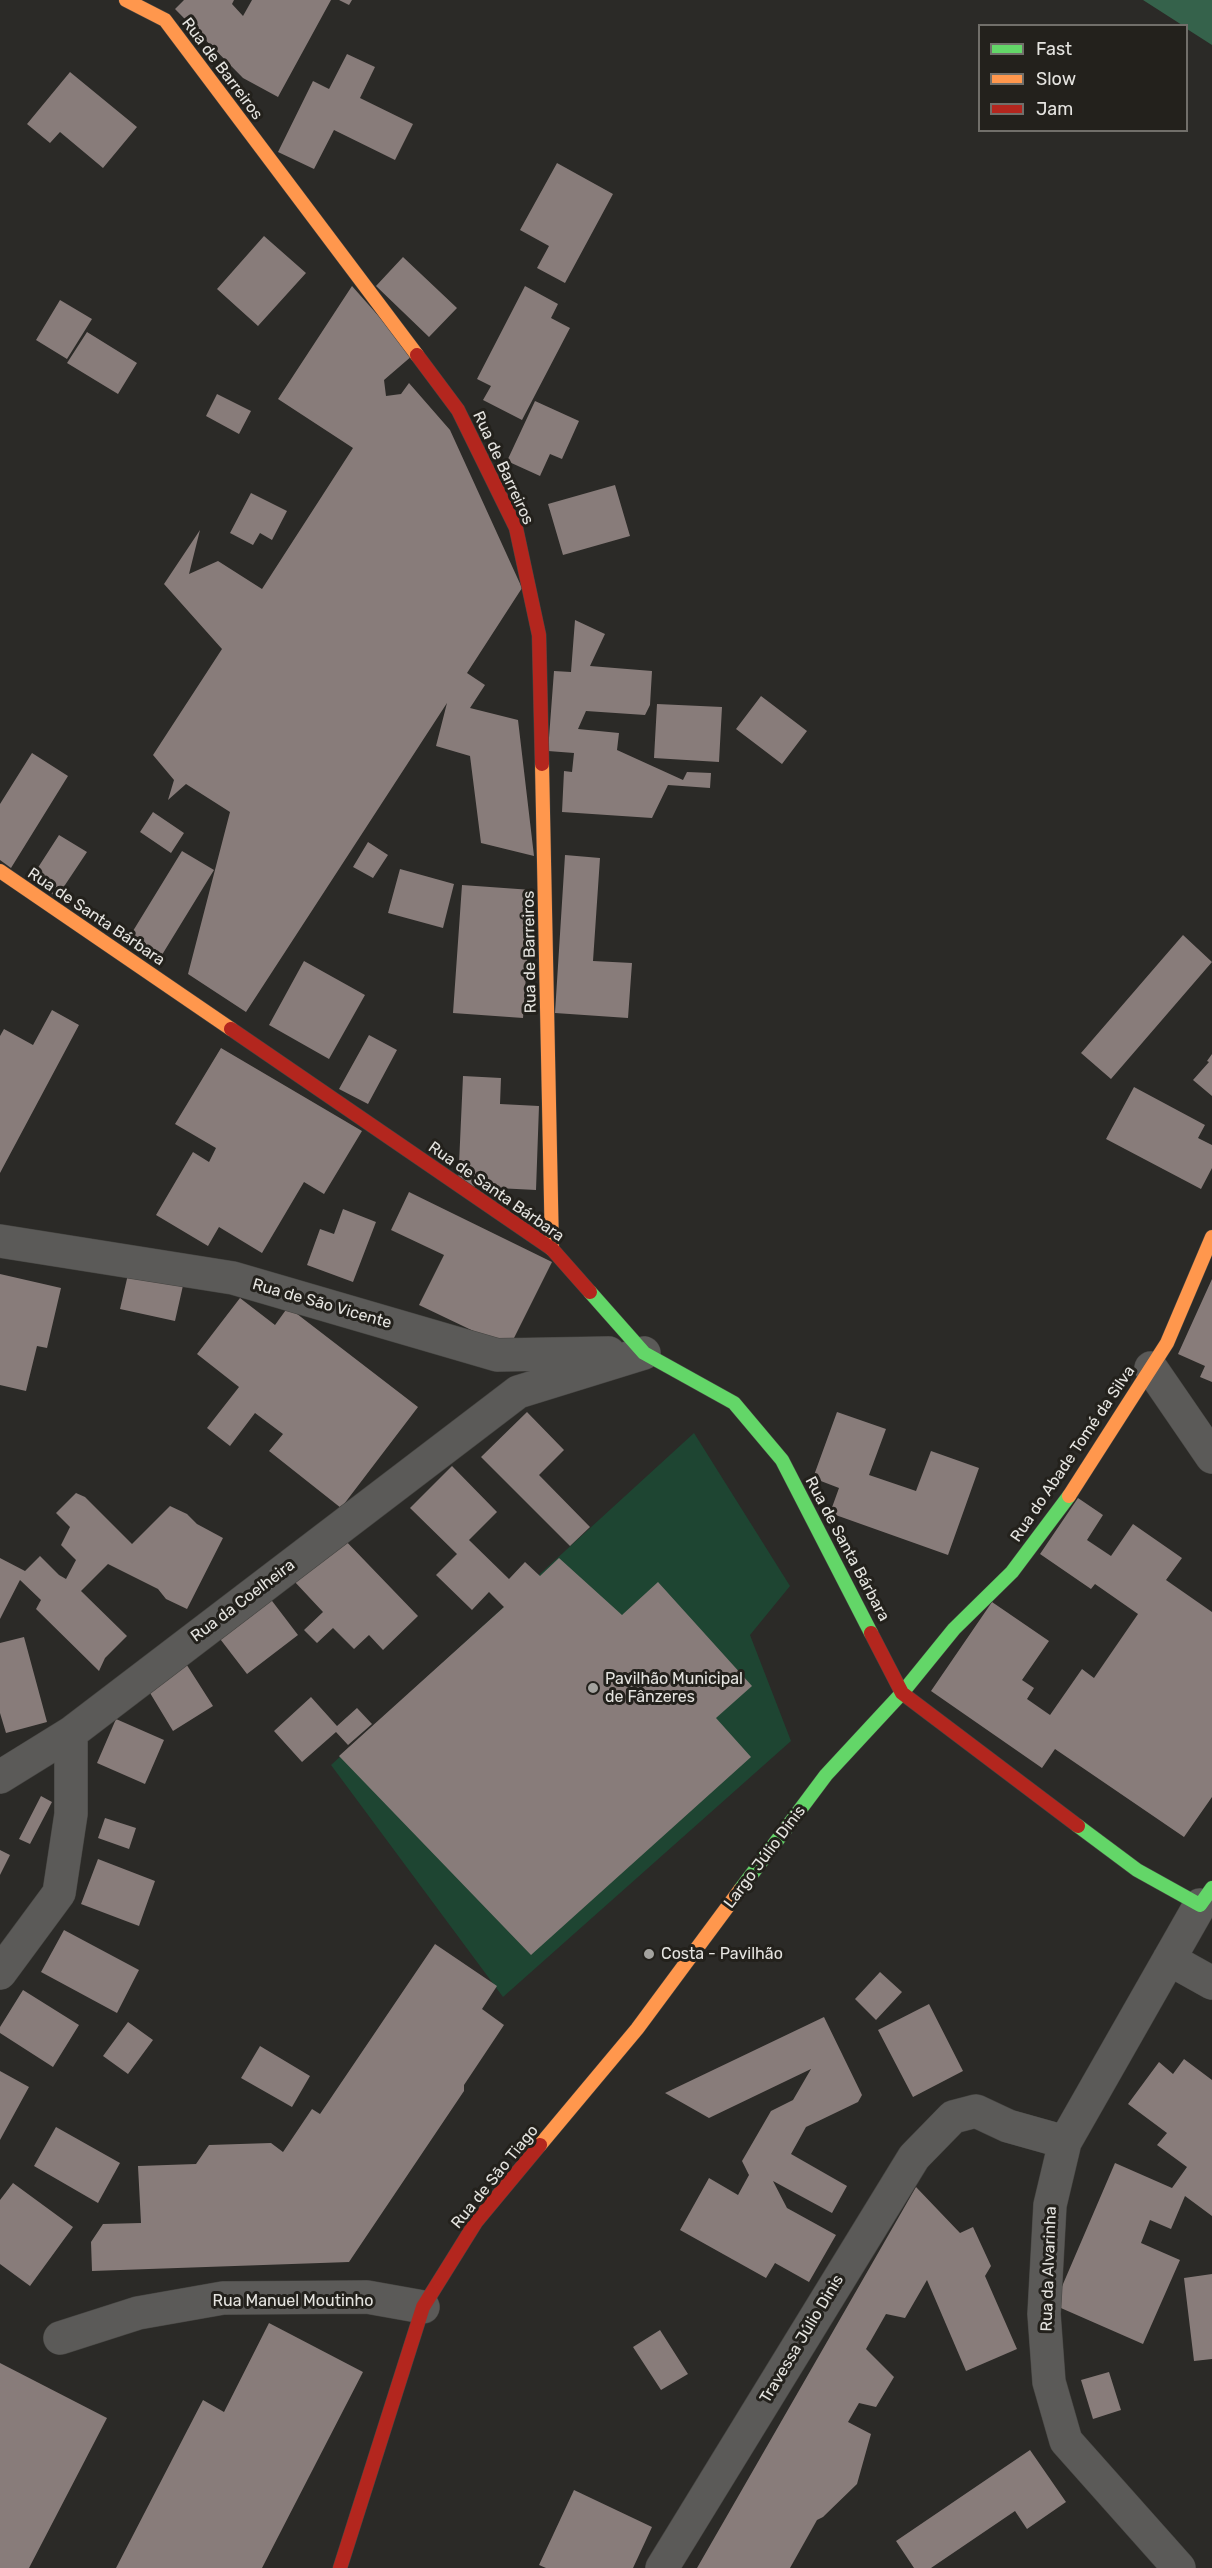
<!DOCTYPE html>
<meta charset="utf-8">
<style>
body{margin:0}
#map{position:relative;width:1212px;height:2568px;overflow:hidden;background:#2b2a27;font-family:Rubik,sans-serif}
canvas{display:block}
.legend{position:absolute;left:978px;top:24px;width:210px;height:108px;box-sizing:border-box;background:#23211c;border:2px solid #716f6a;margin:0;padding:8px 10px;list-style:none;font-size:18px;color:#e5e4e0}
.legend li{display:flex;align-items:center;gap:12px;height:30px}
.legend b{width:30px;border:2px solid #716f6a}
</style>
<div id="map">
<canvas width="1212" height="2568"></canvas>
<ul class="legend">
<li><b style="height:8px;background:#63d668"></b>Fast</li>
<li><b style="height:8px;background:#ff974d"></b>Slow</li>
<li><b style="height:8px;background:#b3261e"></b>Jam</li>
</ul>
</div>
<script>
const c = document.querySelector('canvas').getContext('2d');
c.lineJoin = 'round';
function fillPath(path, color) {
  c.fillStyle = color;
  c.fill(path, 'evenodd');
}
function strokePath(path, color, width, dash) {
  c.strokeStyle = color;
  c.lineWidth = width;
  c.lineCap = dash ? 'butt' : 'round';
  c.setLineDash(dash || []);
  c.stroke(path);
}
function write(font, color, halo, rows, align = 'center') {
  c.font = font + ' Rubik,sans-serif';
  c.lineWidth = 6;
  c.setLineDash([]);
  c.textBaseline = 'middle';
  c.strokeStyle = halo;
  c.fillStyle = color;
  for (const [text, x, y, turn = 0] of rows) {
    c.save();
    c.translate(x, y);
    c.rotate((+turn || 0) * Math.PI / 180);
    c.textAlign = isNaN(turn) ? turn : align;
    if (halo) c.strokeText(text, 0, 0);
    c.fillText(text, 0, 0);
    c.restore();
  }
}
const green = new Path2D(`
 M 694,1433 L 790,1586 L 750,1635 L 791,1741 L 503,1997 L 331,1765 Z`);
const forest = new Path2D(`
 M 1143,0 L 1212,0 L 1212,45 L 1187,29 L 1186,26 L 1182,25 Z`);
const building = new Path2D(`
 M 184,0 L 234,0 L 232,4 L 243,16 L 252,0 L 331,0 L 278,97 L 243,78 L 175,9 Z
 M 339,0 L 352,0 L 349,5 Z
 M 347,54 L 375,67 L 360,98 L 413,124 L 395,160 L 334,130 L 314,169 L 278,152 L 313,81 L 329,89 Z
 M 70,72 L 137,127 L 103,168 L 60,132 L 50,143 L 27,124 Z
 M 557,163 L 613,194 L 565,283 L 537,268 L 549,246 L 520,230 Z
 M 264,236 L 306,273 L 258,326 L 217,289 Z
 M 403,257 L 457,308 L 429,337 L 376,286 Z
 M 352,286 L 413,355 L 384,380 L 386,396 L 401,394 L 409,383 L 450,430 L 522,588 L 467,673 L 485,685 L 470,708 L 518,720 L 534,856 L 481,843 L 470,756 L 436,746 L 447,703 L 246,1012 L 188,974 L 230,812 L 186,784 L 168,800 L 174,780 L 153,755 L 222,649 L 164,584 L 200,530 L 189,574 L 218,561 L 262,589 L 353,448 L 278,399 Z
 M 525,286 L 558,304 L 551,318 L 570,328 L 522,420 L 483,400 L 491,386 L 477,379 Z
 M 60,300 L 92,319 L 67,359 L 36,340 Z
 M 87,332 L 137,363 L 118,394 L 67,363 Z
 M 217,394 L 251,411 L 239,434 L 206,416 Z
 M 535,401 L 579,421 L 562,459 L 550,454 L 540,476 L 507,461 Z
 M 615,485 L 630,536 L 563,555 L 548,504 Z
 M 251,493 L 287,511 L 272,540 L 260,533 L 253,545 L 230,533 Z
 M 575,620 L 605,634 L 590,666 L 652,671 L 650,705 L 645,715 L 586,711 L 578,729 L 619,733 L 617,750 L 683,780 L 687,772 L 711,773 L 710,788 L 668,785 L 652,818 L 562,812 L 564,771 L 572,772 L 574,753 L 548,751 L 554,671 L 571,672 Z
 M 761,696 L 807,731 L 782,764 L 736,729 Z
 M 657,704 L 722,707 L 719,762 L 654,758 Z
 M 32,753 L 68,776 L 11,868 L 0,860 L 0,804 Z
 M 153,812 L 184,833 L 171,853 L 140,832 Z
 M 59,835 L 87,852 L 57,897 L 30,880 Z
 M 368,842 L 388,855 L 373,878 L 353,867 Z
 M 182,851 L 214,870 L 157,963 L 125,944 Z
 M 565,855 L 600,858 L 593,961 L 632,963 L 628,1018 L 555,1013 Z
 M 400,869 L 454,884 L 443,928 L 388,913 Z
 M 462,885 L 532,890 L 523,1018 L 453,1013 Z
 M 1183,935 L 1212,962 L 1111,1079 L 1081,1053 Z
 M 304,961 L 365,995 L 329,1059 L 269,1025 Z
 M 52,1010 L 79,1025 L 0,1173 L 0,1036 L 4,1029 L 33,1045 Z
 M 369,1035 L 397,1050 L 368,1104 L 339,1089 Z
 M 221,1048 L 362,1131 L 324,1194 L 304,1182 L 262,1253 L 219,1227 L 208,1246 L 156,1215 L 193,1152 L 209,1162 L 216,1148 L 175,1124 Z
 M 1212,1054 L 1212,1096 L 1193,1080 L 1209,1062 L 1207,1061 Z
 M 463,1076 L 501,1078 L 500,1104 L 539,1106 L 536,1190 L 458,1186 Z
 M 1134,1087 L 1205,1125 L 1198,1138 L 1212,1145 L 1212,1168 L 1201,1189 L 1106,1139 Z
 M 409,1192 L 552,1262 L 509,1348 L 419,1305 L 444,1255 L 391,1230 Z
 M 343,1209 L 376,1222 L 353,1282 L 307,1265 L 320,1229 L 334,1234 Z
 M 129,1270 L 184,1281 L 175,1321 L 120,1309 Z
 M 0,1274 L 61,1288 L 47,1348 L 37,1346 L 26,1391 L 0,1385 Z
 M 1212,1279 L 1212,1382 L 1200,1377 L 1205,1366 L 1178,1354 Z
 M 240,1298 L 275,1325 L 288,1307 L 418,1407 L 341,1508 L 269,1451 L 283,1434 L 255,1413 L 230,1446 L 207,1428 L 239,1387 L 197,1354 Z
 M 527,1412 L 564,1450 L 539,1475 L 590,1527 L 570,1546 L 481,1457 Z
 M 837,1412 L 886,1429 L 869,1475 L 916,1491 L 931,1451 L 979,1468 L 948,1555 L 830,1513 L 839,1488 L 813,1478 Z
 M 452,1466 L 497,1512 L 469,1540 L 509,1579 L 525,1562 L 540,1576 L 559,1558 L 622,1615 L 658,1582 L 752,1686 L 716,1718 L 751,1757 L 531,1955 L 339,1756 L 504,1607 L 489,1592 L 472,1610 L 436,1575 L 457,1554 L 410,1508 Z
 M 76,1493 L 85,1497 L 132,1544 L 170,1506 L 187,1514 L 197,1524 L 223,1538 L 187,1609 L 166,1599 L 158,1589 L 108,1564 L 81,1591 L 127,1636 L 105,1658 L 99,1671 L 36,1609 L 41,1600 L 20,1580 L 0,1619 L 0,1558 L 25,1571 L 40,1556 L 59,1575 L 66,1579 L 76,1560 L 61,1545 L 70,1527 L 56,1513 Z
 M 1078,1498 L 1103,1515 L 1087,1540 L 1111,1556 L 1133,1524 L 1182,1558 L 1166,1580 L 1212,1612 L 1212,1797 L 1184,1837 L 1055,1749 L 1042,1768 L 931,1691 L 992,1602 L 1049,1641 L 1022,1680 L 1034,1688 L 1027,1699 L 1050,1715 L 1082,1669 L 1094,1678 L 1138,1614 L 1095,1584 L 1091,1589 L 1040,1554 Z
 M 341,1536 L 418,1616 L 383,1650 L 369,1635 L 354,1649 L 333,1628 L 317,1643 L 304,1630 L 323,1612 L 294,1581 Z
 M 266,1593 L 298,1635 L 247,1674 L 214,1631 Z
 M 24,1637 L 47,1722 L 6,1733 L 0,1713 L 0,1643 Z
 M 183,1659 L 213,1706 L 173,1731 L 144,1683 Z
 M 311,1697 L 337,1726 L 357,1708 L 372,1724 L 348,1745 L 336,1732 L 302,1762 L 274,1731 Z
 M 116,1719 L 164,1740 L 145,1784 L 97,1763 Z
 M 41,1796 L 52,1802 L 30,1844 L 19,1839 Z
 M 105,1818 L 136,1828 L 129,1849 L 98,1838 Z
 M 0,1850 L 10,1855 L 0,1875 Z
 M 98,1859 L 155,1881 L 139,1926 L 81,1904 Z
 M 64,1930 L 139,1970 L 117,2013 L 41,1972 Z
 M 435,1944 L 497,1986 L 482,2009 L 504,2025 L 464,2085 L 464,2091 L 349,2262 L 92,2271 L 91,2242 L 103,2224 L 141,2223 L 138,2166 L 196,2164 L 209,2145 L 271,2143 L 283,2152 L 312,2109 L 320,2114 Z
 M 880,1972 L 902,1992 L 876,2020 L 855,1999 Z
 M 23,1990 L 79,2025 L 53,2067 L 0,2033 L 0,2027 Z
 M 929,2004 L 963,2071 L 913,2097 L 878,2030 Z
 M 824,2017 L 862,2095 L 858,2102 L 806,2127 L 791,2154 L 847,2186 L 832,2213 L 773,2181 L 787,2208 L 836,2235 L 809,2282 L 775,2263 L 766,2278 L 680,2230 L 709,2178 L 738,2195 L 749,2175 L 742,2161 L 771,2111 L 793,2100 L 811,2069 L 709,2118 L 665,2093 Z
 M 128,2022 L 153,2040 L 128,2074 L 103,2056 Z
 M 260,2046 L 310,2076 L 292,2107 L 241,2078 Z
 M 1184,2059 L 1212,2080 L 1212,2216 L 1185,2196 L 1171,2229 L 1150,2220 L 1141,2243 L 1180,2260 L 1143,2344 L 1054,2305 L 1115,2163 L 1172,2188 L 1187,2167 L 1157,2145 L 1167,2133 L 1128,2104 L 1159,2062 L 1173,2074 Z
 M 0,2071 L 29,2087 L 0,2140 Z
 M 56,2127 L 120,2163 L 98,2203 L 34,2166 Z
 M 13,2183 L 73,2227 L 30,2286 L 0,2264 L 0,2200 Z
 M 916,2187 L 960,2233 L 973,2227 L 991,2266 L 985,2276 L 1017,2349 L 966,2371 L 927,2280 L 905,2318 L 886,2314 L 866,2349 L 894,2377 L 876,2407 L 859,2403 L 848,2422 L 871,2434 L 857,2484 L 823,2517 L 817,2520 L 790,2568 L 697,2568 Z
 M 1212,2274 L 1212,2359 L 1194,2361 L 1184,2278 Z
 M 269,2323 L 363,2372 L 262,2568 L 116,2568 L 203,2400 L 224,2412 Z
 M 660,2330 L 688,2374 L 661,2390 L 633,2347 Z
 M 0,2363 L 107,2418 L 29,2568 L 0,2568 Z
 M 1109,2372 L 1121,2410 L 1093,2419 L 1081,2380 Z
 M 1030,2450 L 1066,2502 L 1027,2529 L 1015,2511 L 931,2568 L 914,2568 L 896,2541 Z
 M 574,2490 L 652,2527 L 633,2568 L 546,2568 L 539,2565 Z`);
const street = new Path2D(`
 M 0,1241 L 233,1278 L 497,1355 L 609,1353
 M 1151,1368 L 1212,1457
 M 0,1777 L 71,1733 L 518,1392 L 644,1353
 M 1169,1959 L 1212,1983
 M 0,1973 L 59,1893 L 71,1814 L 71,1733
 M 60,2338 L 138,2313 L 223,2298 L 367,2297 L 423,2307
 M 662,2568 L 914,2157 L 953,2117 L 976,2111 L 1008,2126 L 1065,2142
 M 1179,2568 L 1066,2441 L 1049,2382 L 1044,2314 L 1050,2205 L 1065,2142 L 1200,1905`);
const fast = new Path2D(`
 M 590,1292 L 644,1353 L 734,1403 L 782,1460 L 871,1633
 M 1078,1826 L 1137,1870 L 1200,1905 L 1212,1888
 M 740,1890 L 826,1775 L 902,1693 L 954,1629 L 1012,1572 L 1069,1496`);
const slow = new Path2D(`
 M 126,0 L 165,20 L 417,355
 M 542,764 L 552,1249
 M 0,871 L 231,1029
 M 1069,1496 L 1167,1343 L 1212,1237
 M 540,2145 L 637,2029 L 740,1890`);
const jam = new Path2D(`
 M 417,355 L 458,410 L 516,528 L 539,635 L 542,764
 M 231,1029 L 552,1249 L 590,1292
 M 871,1633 L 902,1693 L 1078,1826
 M 340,2568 L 423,2307 L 476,2222 L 540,2145`);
const markers = [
 [593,1688,6,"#a4a39f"],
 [649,1954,6,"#a4a39f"]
];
const streetNames = [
 ["Rua de Barreiros",222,69,53],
 ["Rua de Barreiros",503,468,65],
 ["Rua de Santa Bárbara",96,917,34],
 ["Rua de Barreiros",530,952,-91],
 ["Rua de Santa Bárbara",496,1192,35],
 ["Rua de São Vicente",322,1304,16],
 ["Rua do Abade Tomé da Silva",1073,1454,-56],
 ["Rua de Santa Bárbara",847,1549,62],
 ["Rua da Coelheira",243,1601,-37],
 ["Largo Júlio Dinis",765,1857,-53],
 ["Rua de São Tiago",495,2177,-51],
 ["Rua da Alvarinha",1049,2269,-88],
 ["Rua Manuel Moutinho",293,2301],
 ["Travessa Júlio Dinis",802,2339,-59]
];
const poiNames = [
 ["Pavilhão Municipal",605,1679],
 ["de Fânzeres",605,1697],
 ["Costa - Pavilhão",661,1954]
];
fillPath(green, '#1e4532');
fillPath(forest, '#35624b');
fillPath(building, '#887c7a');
strokePath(street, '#464542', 34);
strokePath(fast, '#464542', 15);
strokePath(slow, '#464542', 15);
strokePath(jam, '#464542', 15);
strokePath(street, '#5b5a58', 33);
strokePath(fast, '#63d668', 14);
strokePath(slow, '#ff974d', 14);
strokePath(jam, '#b3261e', 14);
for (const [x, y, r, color] of markers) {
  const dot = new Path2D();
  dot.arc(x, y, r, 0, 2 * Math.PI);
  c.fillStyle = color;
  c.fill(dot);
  strokePath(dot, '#23211c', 2);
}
write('16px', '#e5e4e0', '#23211c', streetNames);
write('16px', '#e5e4e0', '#23211c', poiNames, 'left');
</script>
